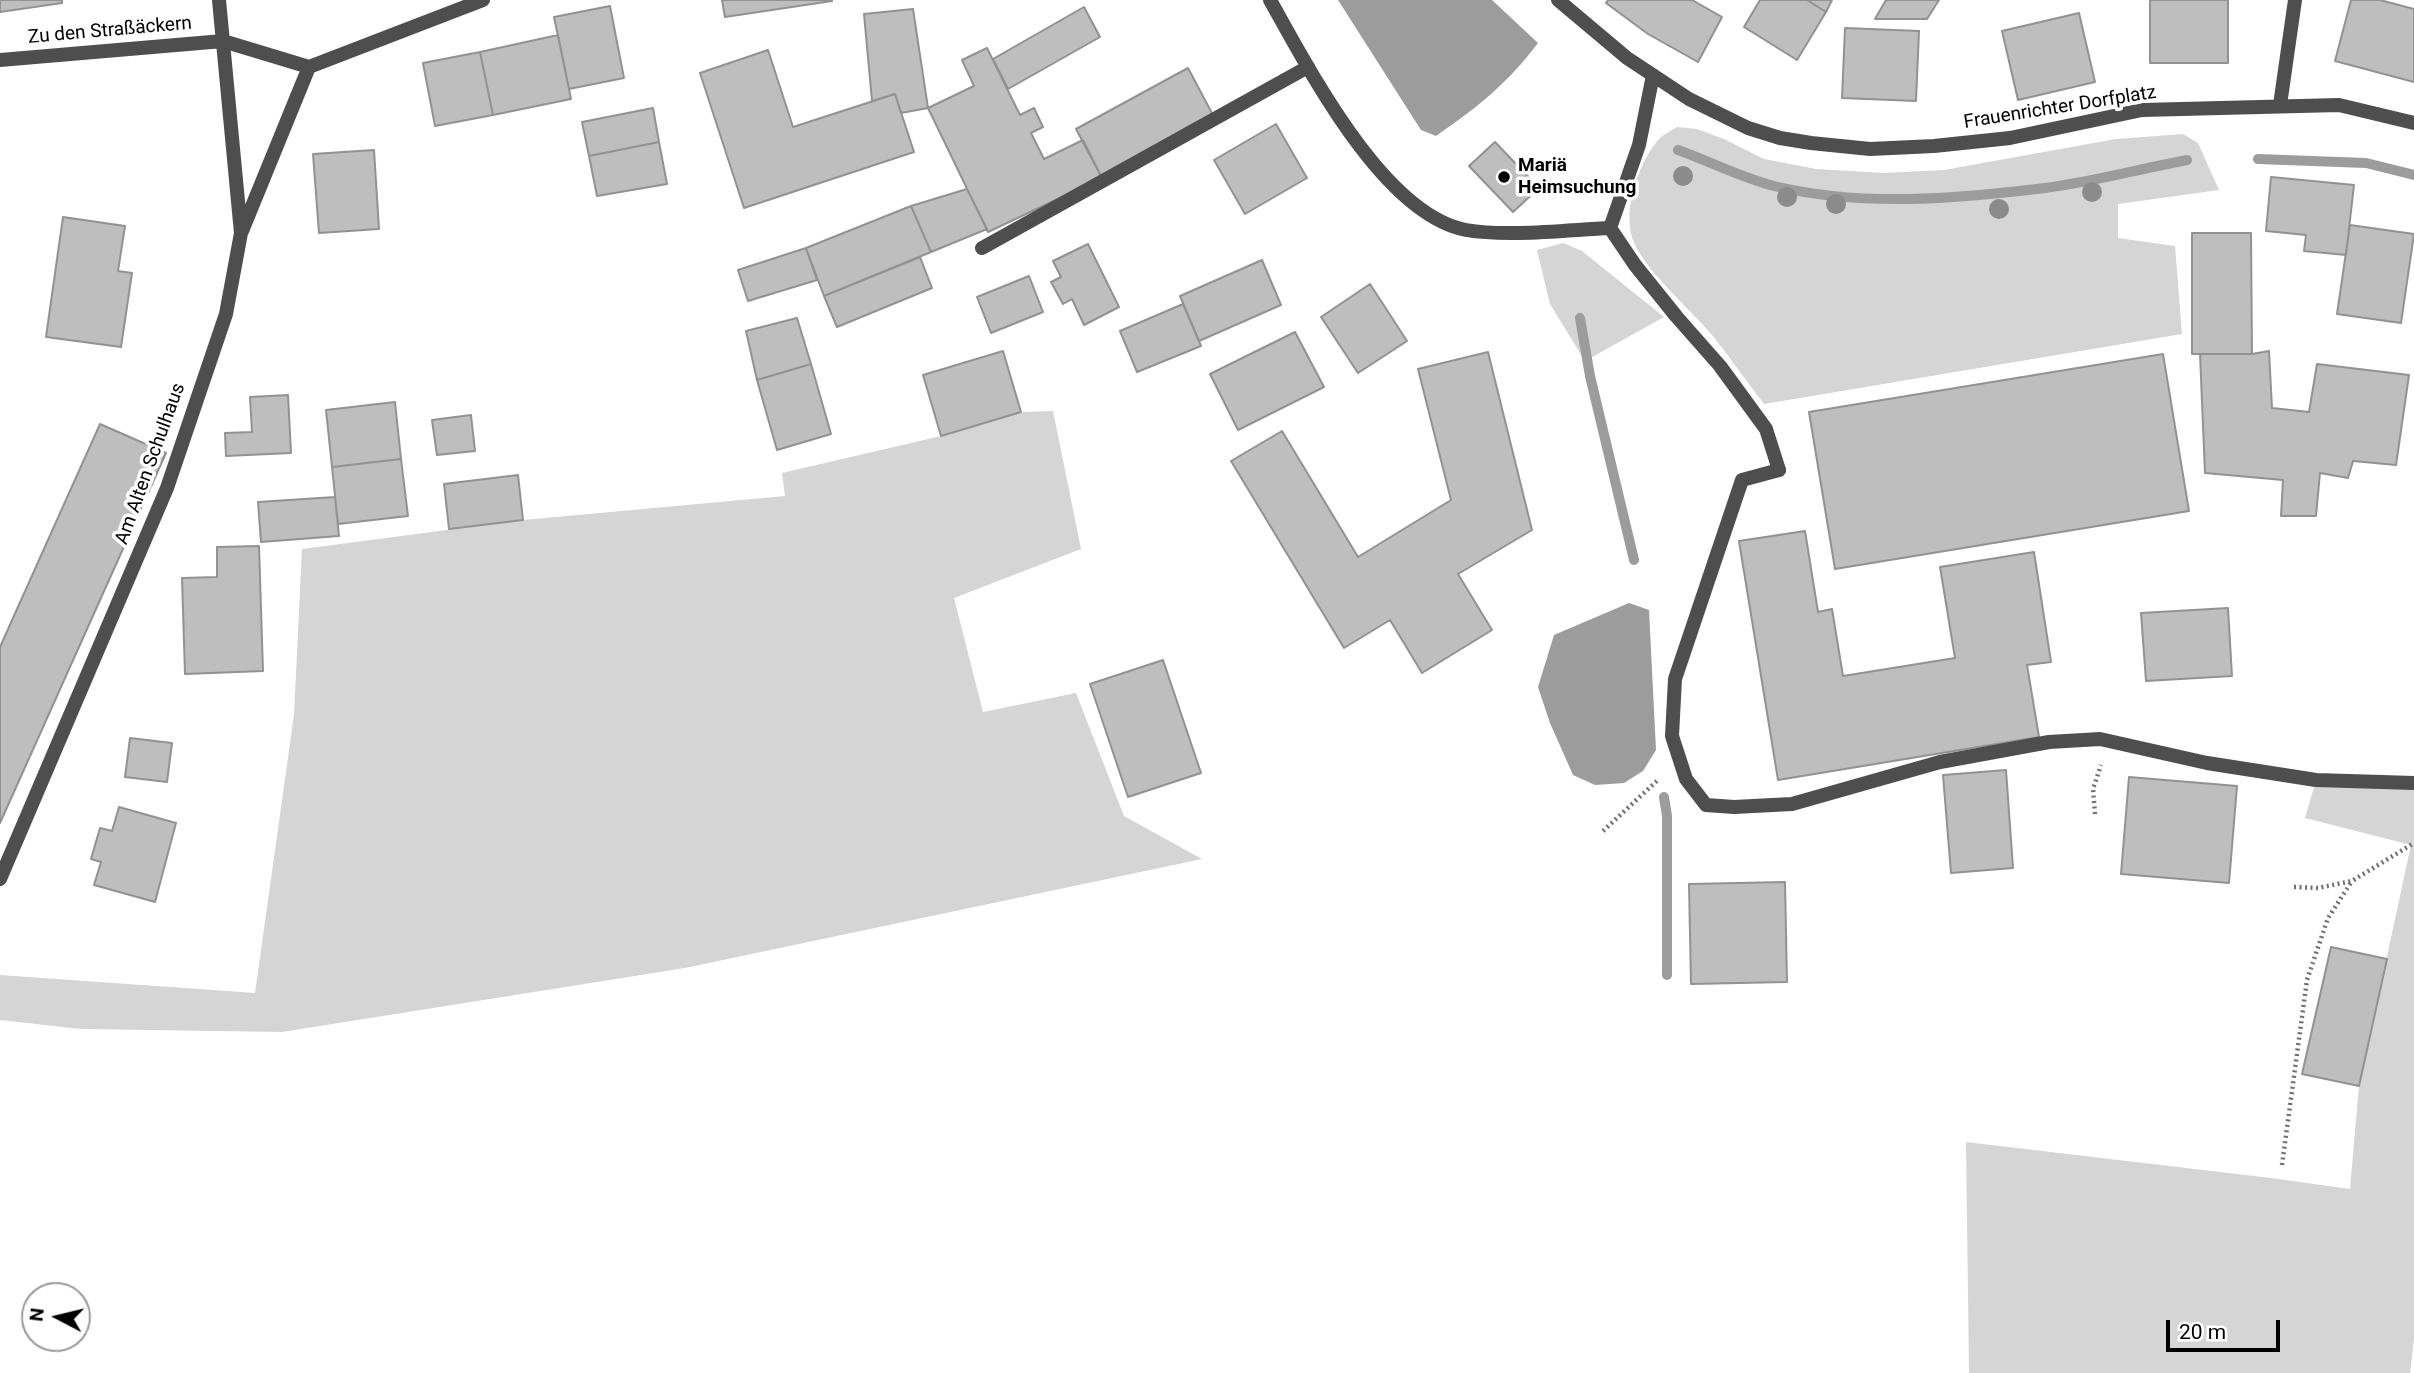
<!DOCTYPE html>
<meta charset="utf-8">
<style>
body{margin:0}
#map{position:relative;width:2414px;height:1373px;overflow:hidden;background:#fff;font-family:Roboto,sans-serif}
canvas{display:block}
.north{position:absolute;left:21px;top:1282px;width:70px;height:70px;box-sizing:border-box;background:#fff;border:2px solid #999;border-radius:50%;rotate:277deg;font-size:19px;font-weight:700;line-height:28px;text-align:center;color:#000}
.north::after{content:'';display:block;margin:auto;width:24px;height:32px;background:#000;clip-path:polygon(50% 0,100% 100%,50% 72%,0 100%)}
.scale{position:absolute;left:2166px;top:1320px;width:114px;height:32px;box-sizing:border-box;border:4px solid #000;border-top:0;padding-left:9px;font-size:21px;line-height:24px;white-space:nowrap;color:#000;-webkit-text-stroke:5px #fff;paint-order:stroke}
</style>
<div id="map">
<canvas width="2414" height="1373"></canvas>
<div class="north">N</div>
<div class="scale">20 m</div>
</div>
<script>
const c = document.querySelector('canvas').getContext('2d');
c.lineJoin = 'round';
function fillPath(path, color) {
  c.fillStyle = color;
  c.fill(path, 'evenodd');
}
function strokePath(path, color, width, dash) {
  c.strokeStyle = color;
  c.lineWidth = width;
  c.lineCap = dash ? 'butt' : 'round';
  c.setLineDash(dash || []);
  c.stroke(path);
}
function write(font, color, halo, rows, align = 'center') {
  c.font = font + ' Roboto,sans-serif';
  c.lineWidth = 7;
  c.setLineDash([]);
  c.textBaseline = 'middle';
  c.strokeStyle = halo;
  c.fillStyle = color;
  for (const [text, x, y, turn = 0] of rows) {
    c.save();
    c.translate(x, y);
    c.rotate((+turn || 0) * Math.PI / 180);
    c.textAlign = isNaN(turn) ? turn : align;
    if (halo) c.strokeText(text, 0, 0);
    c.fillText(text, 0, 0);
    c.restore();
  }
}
const green = new Path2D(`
 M 1677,127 L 1697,129 L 1724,139 L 1764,159 L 1816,169 L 1884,173 L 1944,170 L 2116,139 L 2183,134 L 2198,143 L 2219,190 L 2118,204 L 2118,238 L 2175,246 L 2182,334 L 1764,404 C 1746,381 1730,357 1712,335 C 1689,308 1650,275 1635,245 C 1620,214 1638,163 1659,139 C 1664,134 1671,131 1677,127 Z
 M 1563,243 L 1582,251 L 1664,317 L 1585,361 L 1550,304 L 1537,250 Z
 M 1053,411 L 1081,549 L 954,598 L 983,712 L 1076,693 L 1124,816 L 1202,859 L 685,968 L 282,1032 L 81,1029 L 0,1020 L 0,975 L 255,993 L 294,715 L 302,549 L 523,520 L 785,496 L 782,473 L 941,436 L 1021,412 Z
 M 2316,780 L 2414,783 L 2414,1339 L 2410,1373 L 1969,1373 L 1966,1142 L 2271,1178 L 2350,1189 L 2359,1086 L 2411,845 L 2305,818 Z`);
const water = new Path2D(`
 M 1338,0 L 1492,0 L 1538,43 C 1508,83 1478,107 1436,136 L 1421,130 Z
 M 1629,603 L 1649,610 L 1656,750 L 1643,771 L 1624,783 L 1595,785 L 1573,775 L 1550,723 L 1538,687 L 1554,635 Z`);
const stream = new Path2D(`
 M 1678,150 C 1709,161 1742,178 1774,186 C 1862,207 1956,199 2045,188 C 2093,182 2139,169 2187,160
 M 2258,159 L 2366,163 L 2414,175
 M 1580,318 L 1590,376 L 1634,560
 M 1664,797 L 1667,816 L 1667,975`);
const building = new Path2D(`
 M 0,0 L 62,0 L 62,3 L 0,12 Z
 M 722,0 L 832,0 L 832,1 L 725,17 Z
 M 1608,0 L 1692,0 L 1722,17 L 1698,62 L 1648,34 L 1606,3 Z
 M 1760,0 L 1807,0 L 1826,12 L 1797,60 L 1744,27 Z
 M 1807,0 L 1832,0 L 1826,12 Z
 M 1886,0 L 1939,0 L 1927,19 L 1875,19 Z
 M 2150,0 L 2228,0 L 2228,63 L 2150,63 Z
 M 2351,0 L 2380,0 L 2414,9 L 2414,82 L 2335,61 Z
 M 610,6 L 624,78 L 569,89 L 554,17 Z
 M 1084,7 L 1100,37 L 1008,89 L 993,59 Z
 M 913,9 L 928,108 L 901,113 L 895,94 L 872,101 L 864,14 Z
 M 2079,13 L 2095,82 L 2018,100 L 2002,31 Z
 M 1845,28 L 1919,31 L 1916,101 L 1842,98 Z
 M 558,35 L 571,99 L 493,115 L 480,52 Z
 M 987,48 L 1020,115 L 1034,108 L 1043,127 L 1031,133 L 1044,159 L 1083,140 L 1102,178 L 988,232 L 928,108 L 974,86 L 962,60 Z
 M 768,50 L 793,127 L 895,94 L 914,152 L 744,208 L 700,73 Z
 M 480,52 L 493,115 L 435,126 L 423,63 Z
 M 1188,68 L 1214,117 L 1102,178 L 1076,129 Z
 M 653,108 L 659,142 L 589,156 L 582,122 Z
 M 1276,124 L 1307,178 L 1245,214 L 1214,160 Z
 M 659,142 L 667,184 L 597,196 L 589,156 Z
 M 1495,142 L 1539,188 L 1513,212 L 1469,166 Z
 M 374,150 L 379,229 L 319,233 L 313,154 Z
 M 2271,177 L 2354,185 L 2346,255 L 2304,251 L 2306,235 L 2266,231 Z
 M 967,189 L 987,229 L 931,252 L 911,206 Z
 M 911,206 L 931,252 L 824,296 L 806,248 Z
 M 63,217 L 125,226 L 118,271 L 132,273 L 121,347 L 46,337 Z
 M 2350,225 L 2414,234 L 2401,323 L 2337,314 Z
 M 2192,233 L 2251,233 L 2252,354 L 2192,354 Z
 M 1088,244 L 1119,307 L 1084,325 L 1072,299 L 1063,304 L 1051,282 L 1061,277 L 1053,261 Z
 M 806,248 L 817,280 L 748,301 L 738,270 Z
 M 920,257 L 932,288 L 837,327 L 824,296 Z
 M 1262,260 L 1281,305 L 1199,341 L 1180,296 Z
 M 1029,276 L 1043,312 L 991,333 L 977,297 Z
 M 1370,284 L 1407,341 L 1358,373 L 1321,317 Z
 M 1183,304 L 1201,346 L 1137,372 L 1120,331 Z
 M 797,318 L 811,364 L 757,380 L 746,331 Z
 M 1295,332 L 1324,387 L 1238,430 L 1210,374 Z
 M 1003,351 L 1021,412 L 941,436 L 923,375 Z
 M 2269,351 L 2272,408 L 2309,412 L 2317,364 L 2409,375 L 2396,465 L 2353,461 L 2348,478 L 2320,473 L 2316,516 L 2281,516 L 2283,480 L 2205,473 L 2200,354 L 2252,354 Z
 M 1488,352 L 1532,530 L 1458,574 L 1492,630 L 1422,673 L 1390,620 L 1344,648 L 1231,461 L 1282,431 L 1358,557 L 1451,500 L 1418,369 Z
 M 2163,354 L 2189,511 L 1835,569 L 1809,412 Z
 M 811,364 L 831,434 L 777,450 L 757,380 Z
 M 288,395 L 291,453 L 226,456 L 225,433 L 252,432 L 250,397 Z
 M 395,402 L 401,459 L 332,467 L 326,410 Z
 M 471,415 L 475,451 L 437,455 L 432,420 Z
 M 100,424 L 166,453 L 0,823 L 0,647 Z
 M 401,459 L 408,516 L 338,524 L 332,467 Z
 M 518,475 L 523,520 L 449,529 L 444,484 Z
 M 335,497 L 339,536 L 261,542 L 258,502 Z
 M 1805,531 L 1818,612 L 1832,609 L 1843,676 L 1955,658 L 1940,567 L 2034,552 L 2051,662 L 2027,665 L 2039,737 L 1778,780 L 1739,541 Z
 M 259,546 L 263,671 L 185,674 L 182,578 L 217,577 L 217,547 Z
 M 2228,608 L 2232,676 L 2146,681 L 2141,613 Z
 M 1163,660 L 1201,773 L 1128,797 L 1090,684 Z
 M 130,738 L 172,743 L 167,782 L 125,777 Z
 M 2006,770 L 2013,868 L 1951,873 L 1943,775 Z
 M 2129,777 L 2237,786 L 2229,883 L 2121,874 Z
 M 119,807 L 176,823 L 155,902 L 94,885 L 101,862 L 91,859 L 100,828 L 112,831 Z
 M 1785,882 L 1787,982 L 1691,984 L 1689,884 Z
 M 2331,947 L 2387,959 L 2359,1086 L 2302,1074 Z`);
const path = new Path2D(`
 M 2095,814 L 2093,789 L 2101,765
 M 1603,831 L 1659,779
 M 2294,887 L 2318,888 L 2352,881 L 2414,843
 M 2282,1165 L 2307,980 L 2328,918 L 2352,881`);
const service = new Path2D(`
 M 982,248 L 1308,67
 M 1779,470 L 1742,480 L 1675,679 L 1672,736 L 1686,779 L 1706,805 L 1734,807 L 1792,804 L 1940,762 L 2049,742 L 2100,739 L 2207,763 L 2316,780 L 2414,783`);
const minor = new Path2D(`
 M 1270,0 C 1309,69 1383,214 1466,230 C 1507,237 1567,230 1610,228 L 1639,145 L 1653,75
 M 1558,0 L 1627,58 L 1689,99 L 1748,128 L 1780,138 L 1811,143 L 1870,149 L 1934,146 L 2010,138 L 2142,110 L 2339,105 L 2414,123
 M 0,60 L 223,41 L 309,67
 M 309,67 L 483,0
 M 2280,105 L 2295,0
 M 1610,228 L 1635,265 L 1676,316 L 1720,366 L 1766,429 L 1779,470
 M 242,231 L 309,67
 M 0,879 L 167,488 L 226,314 L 241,233 L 219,0`);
const trees = [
 [1683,176],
 [2092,192],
 [1787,197],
 [1836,204],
 [1999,209]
];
const markers = [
 [1504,177,7,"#000"]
];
const streetNames = [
 ["Zu den Straßäckern",110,31,-5],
 ["Frauenrichter Dorfplatz",2060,108,-9],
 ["Am Alten Schulhaus",151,464,-70]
];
const poiNames = [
 ["Mariä",1518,166],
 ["Heimsuchung",1518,188]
];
fillPath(green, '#d5d5d5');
fillPath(water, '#9c9c9c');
strokePath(stream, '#9c9c9c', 10);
fillPath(building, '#bebebe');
strokePath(building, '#929292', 2);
strokePath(path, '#707070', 4.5, [2, 3.5]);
strokePath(service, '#4e4e4e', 14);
strokePath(minor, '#4e4e4e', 14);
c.fillStyle = '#8b8b8b';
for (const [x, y] of trees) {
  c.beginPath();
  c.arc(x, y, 10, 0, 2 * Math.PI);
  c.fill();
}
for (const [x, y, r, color] of markers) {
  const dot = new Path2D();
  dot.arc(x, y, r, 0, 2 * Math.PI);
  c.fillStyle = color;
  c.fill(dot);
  strokePath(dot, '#fff', 2.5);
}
write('19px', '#000', '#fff', streetNames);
write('bold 19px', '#000', '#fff', poiNames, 'left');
</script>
